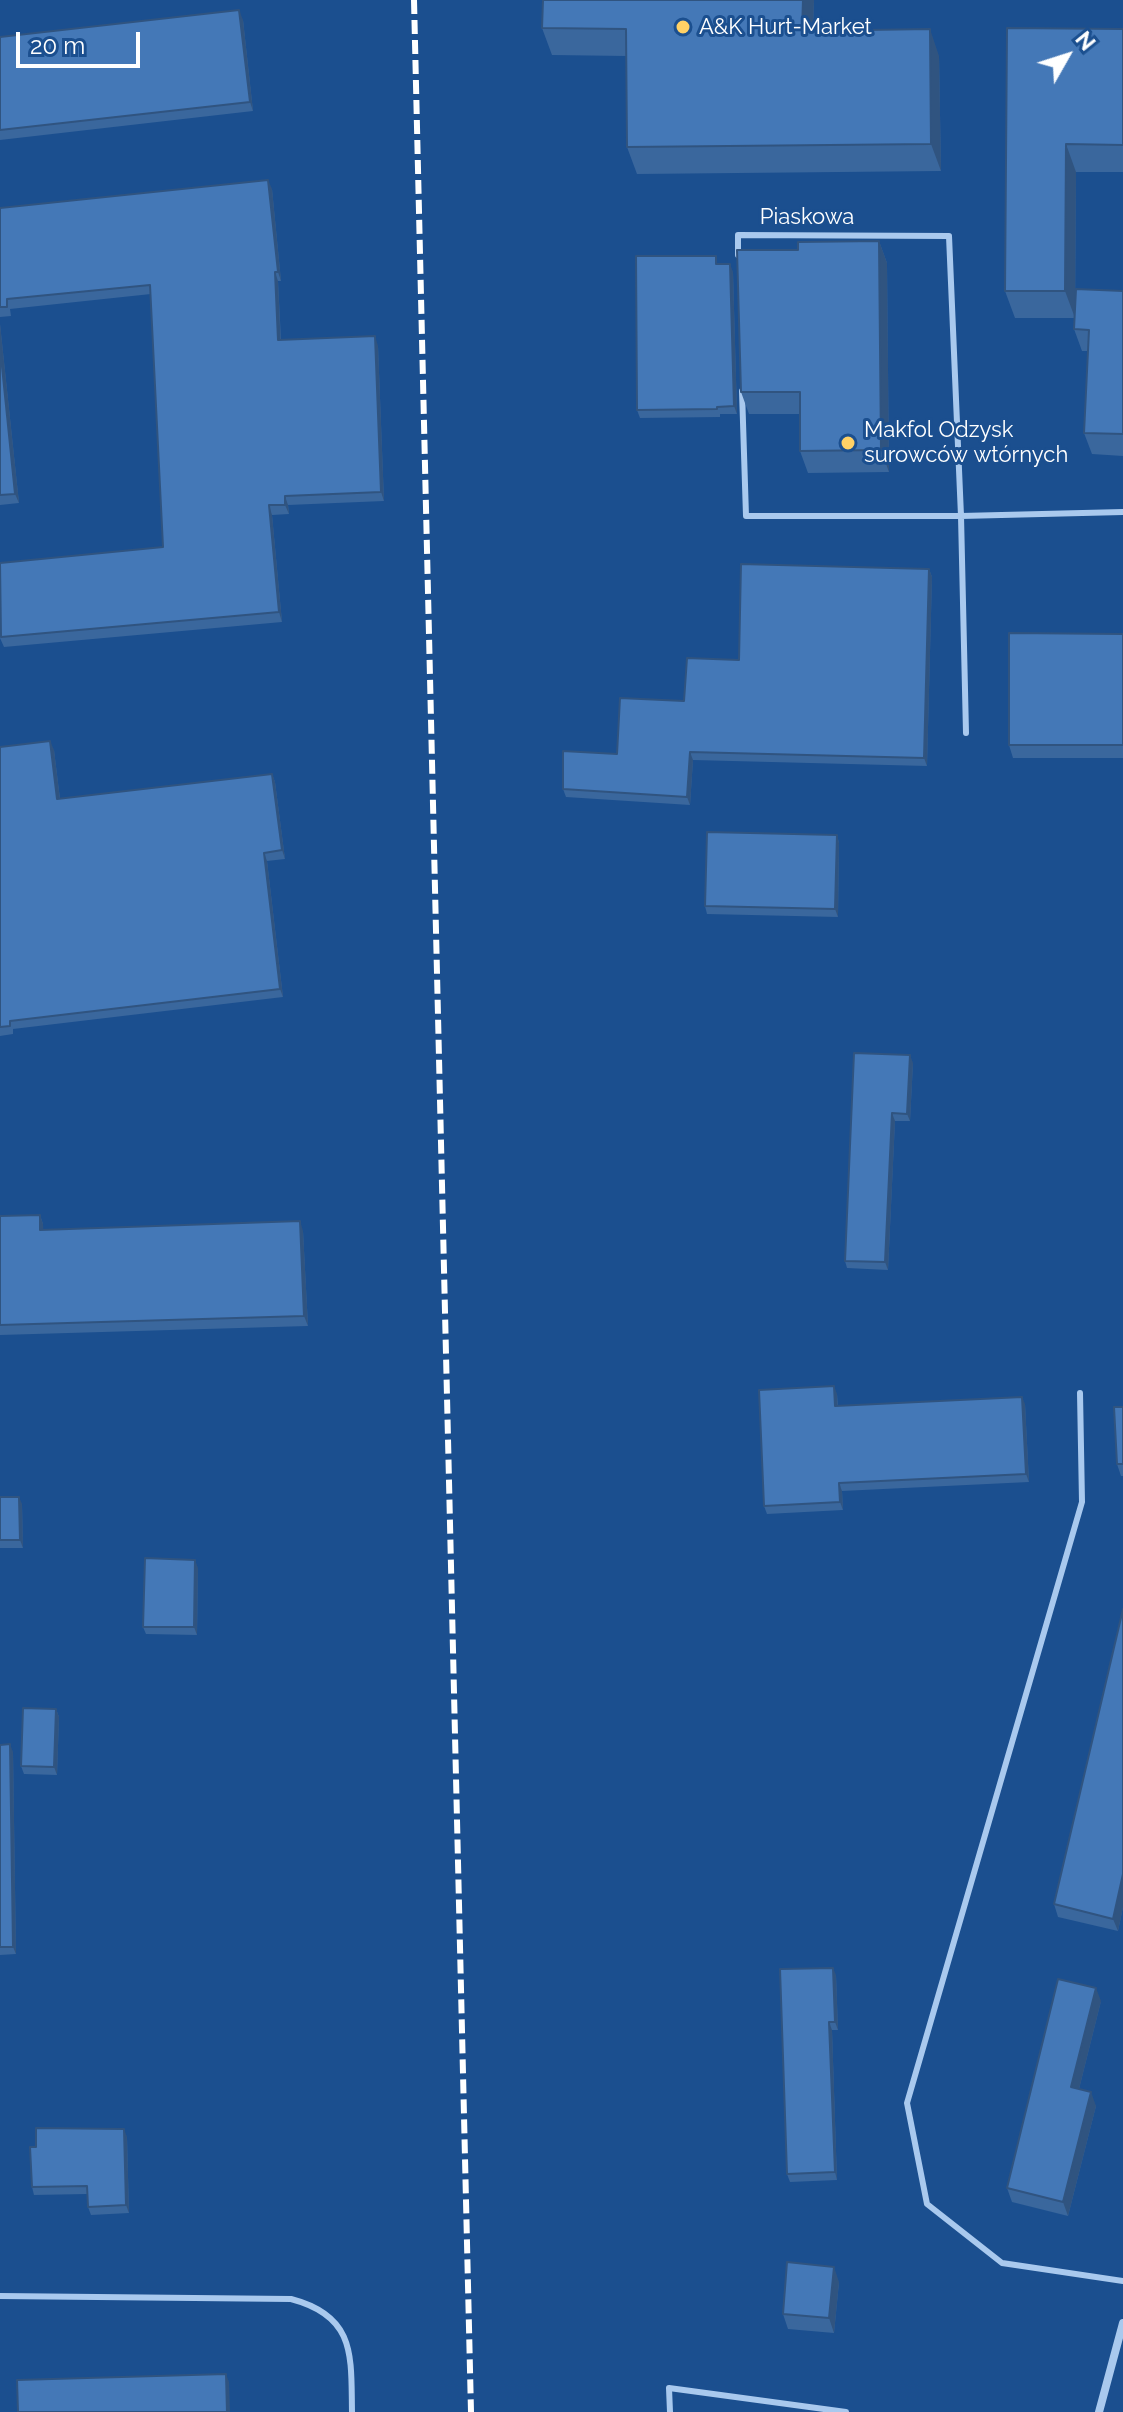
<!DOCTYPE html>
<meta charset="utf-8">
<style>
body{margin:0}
#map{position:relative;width:1123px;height:2412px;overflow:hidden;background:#1b4f8f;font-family:Raleway,sans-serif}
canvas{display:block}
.north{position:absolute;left:1027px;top:16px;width:80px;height:80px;-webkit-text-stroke:6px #1b4f8f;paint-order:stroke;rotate:51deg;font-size:22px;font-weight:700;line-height:32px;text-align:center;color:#fff}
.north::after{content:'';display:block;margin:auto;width:28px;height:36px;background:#fff;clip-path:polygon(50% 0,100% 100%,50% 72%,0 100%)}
.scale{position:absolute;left:16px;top:32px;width:124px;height:36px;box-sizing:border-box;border:4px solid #fff;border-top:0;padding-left:10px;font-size:24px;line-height:28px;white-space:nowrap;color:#fff;-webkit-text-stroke:6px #1b4f8f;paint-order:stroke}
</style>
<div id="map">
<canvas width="1123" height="2412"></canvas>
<div class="north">N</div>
<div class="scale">20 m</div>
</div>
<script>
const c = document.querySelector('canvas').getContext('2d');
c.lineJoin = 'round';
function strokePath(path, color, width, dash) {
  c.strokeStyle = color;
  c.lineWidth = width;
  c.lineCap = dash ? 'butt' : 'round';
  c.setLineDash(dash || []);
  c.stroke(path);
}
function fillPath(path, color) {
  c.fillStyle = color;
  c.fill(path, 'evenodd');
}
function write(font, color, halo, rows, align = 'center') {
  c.font = font + ' Raleway,sans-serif';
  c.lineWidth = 6;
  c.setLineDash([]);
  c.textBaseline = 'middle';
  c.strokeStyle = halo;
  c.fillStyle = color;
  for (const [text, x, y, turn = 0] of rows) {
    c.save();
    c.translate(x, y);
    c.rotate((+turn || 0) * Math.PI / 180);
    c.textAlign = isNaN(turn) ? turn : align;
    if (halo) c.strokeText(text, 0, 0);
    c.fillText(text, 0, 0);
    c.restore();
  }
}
const service = new Path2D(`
 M 738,255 L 738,235 L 949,236 L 961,516 L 966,733
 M 742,391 L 746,516 L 961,516 L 1123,512
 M 1080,1393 L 1082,1502 L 907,2103 L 927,2204 L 1002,2263 L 1123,2281
 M 0,2296 L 291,2299 C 356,2316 351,2356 352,2412
 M 670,2412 L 669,2388 L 846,2412`);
const minor = new Path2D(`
 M 1099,2412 L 1123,2323`);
const rail = new Path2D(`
 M 414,0 L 471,2412`);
const wall = new Path2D(`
 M 543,0 L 814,0 L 813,30 L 939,56 L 941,171 L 637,174 L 627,147 L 626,56 L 552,55 L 542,28 Z
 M 243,20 L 253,111 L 0,140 L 0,37 Z
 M 1007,28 L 1123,29 L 1123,172 L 1076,172 L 1075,318 L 1015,318 L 1005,291 Z
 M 272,189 L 281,281 L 278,281 L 281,340 L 378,346 L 384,501 L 288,505 L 289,514 L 272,515 L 282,622 L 4,647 L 0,638 L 0,563 L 163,547 L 151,294 L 10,309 L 11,316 L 0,317 L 0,208 Z
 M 879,241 L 887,263 L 889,472 L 808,473 L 800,451 L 800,414 L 749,414 L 741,392 Z
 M 719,264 L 733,272 L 737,414 L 720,414 L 720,417 L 640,418 L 637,410 Z
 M 1123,291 L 1123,456 L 1092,454 L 1084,433 L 1088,351 L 1082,351 L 1074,329 Z
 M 0,324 L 19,503 L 0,505 Z
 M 929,569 L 932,577 L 927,766 L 693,760 L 690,805 L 566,797 L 563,789 L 617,754 L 739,660 Z
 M 1123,634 L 1123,758 L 1013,758 L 1009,745 Z
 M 0,747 L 54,750 L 60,799 L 272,774 L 275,782 L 285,859 L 267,861 L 283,997 L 13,1029 L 13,1034 L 0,1036 Z
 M 837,835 L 839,843 L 838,917 L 707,914 L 705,906 Z
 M 854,1053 L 913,1063 L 910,1121 L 895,1121 L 888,1270 L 847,1268 L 845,1261 Z
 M 40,1215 L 43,1224 L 43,1229 L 303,1231 L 308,1326 L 0,1335 L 0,1216 Z
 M 837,1394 L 838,1406 L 1025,1404 L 1029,1482 L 842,1491 L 843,1510 L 767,1514 L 764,1506 Z
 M 1123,1407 L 1123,1476 L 1121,1476 L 1117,1464 Z
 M 0,1497 L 22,1504 L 23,1548 L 0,1548 Z
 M 198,1568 L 197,1635 L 146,1634 L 143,1627 Z
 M 1123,1609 L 1123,1907 L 1118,1931 L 1058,1917 L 1054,1904 Z
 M 56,1709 L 59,1717 L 57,1775 L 24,1774 L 21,1766 Z
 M 0,1745 L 13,1752 L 16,1954 L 0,1955 Z
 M 836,1975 L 838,2030 L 832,2030 L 837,2180 L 790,2182 L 787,2174 Z
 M 1101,2001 L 1079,2089 L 1096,2106 L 1068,2216 L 1012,2202 L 1007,2188 Z
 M 127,2137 L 129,2213 L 91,2215 L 88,2207 L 87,2194 L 34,2195 L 32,2187 Z
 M 839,2282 L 834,2333 L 788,2329 L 783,2314 Z`);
const shadedWall = new Path2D(`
 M 803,0 L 814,0 L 812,58 L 802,31 Z
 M 239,10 L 243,20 L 253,111 L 250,102 Z
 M 930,29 L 939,56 L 941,171 L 931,144 Z
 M 1066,144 L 1076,172 L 1075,318 L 1065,291 Z
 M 268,180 L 272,189 L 281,281 L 278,272 Z
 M 879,241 L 887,263 L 889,472 L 881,450 Z
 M 730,264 L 733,272 L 737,414 L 734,406 Z
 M 275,272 L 278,281 L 281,350 L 278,340 Z
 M 0,324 L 19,503 L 15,494 L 0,347 Z
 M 375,336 L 378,346 L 384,501 L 381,492 Z
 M 285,496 L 288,505 L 289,514 L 285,505 Z
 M 269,505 L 272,515 L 282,622 L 279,612 Z
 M 929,569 L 932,577 L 927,766 L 924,758 Z
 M 50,741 L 54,750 L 61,808 L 57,799 Z
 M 690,752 L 693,760 L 690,805 L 687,797 Z
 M 272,774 L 275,782 L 285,859 L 282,850 Z
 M 837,835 L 839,843 L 838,917 L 835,909 Z
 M 264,853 L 267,861 L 283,997 L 280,989 Z
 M 910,1055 L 913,1063 L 910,1121 L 907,1114 Z
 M 892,1113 L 895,1121 L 888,1270 L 885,1262 Z
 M 40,1215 L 43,1224 L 44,1239 L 40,1230 Z
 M 300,1221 L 303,1231 L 308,1326 L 304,1316 Z
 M 834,1386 L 837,1394 L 838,1414 L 835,1406 Z
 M 1022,1397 L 1025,1404 L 1029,1482 L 1026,1474 Z
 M 839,1483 L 842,1491 L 843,1510 L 840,1502 Z
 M 19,1497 L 22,1504 L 23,1548 L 20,1540 Z
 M 195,1560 L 198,1568 L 197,1635 L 194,1627 Z
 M 56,1709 L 59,1717 L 57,1775 L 54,1767 Z
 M 10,1744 L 13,1752 L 16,1954 L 13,1947 Z
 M 1123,1874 L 1123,1907 L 1118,1931 L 1113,1919 Z
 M 833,1968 L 836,1975 L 838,2030 L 835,2022 Z
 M 1096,1988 L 1101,2001 L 1076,2101 L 1071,2087 Z
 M 829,2022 L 832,2030 L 837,2180 L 835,2172 Z
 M 1091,2092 L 1096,2106 L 1068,2216 L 1063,2202 Z
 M 124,2129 L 127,2137 L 129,2213 L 126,2205 Z
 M 834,2267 L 839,2282 L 834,2333 L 829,2318 Z
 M 226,2374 L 229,2382 L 230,2412 L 227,2412 Z`);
const building = new Path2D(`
 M 543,0 L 803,0 L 802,31 L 930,29 L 931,144 L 627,147 L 626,29 L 542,28 Z
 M 239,10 L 250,102 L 0,130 L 0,37 Z
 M 1007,28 L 1123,29 L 1123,145 L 1066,144 L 1065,291 L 1005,291 Z
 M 268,180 L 278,272 L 275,272 L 278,340 L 375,336 L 381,492 L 285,496 L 285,505 L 269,505 L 279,612 L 1,637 L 0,563 L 163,547 L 150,285 L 7,299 L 7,307 L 0,307 L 0,208 Z
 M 879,241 L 881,450 L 800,451 L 800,392 L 741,392 L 737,250 L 798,250 L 798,242 Z
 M 636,256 L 716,256 L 716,264 L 730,264 L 734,406 L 717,407 L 717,409 L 637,410 Z
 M 1076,289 L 1123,291 L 1123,434 L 1084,433 L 1089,330 L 1074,329 Z
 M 0,347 L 15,494 L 0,495 Z
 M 741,564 L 929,569 L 924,758 L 690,752 L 687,797 L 563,789 L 563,751 L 617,754 L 620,698 L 684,701 L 687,658 L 739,660 Z
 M 1009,633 L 1123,634 L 1123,745 L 1009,745 Z
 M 50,741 L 57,799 L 272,774 L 282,850 L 264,853 L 280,989 L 10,1021 L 10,1026 L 0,1027 L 0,747 Z
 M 707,832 L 837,835 L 835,909 L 705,906 Z
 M 854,1053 L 910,1055 L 907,1114 L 892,1113 L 885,1262 L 845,1261 Z
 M 40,1215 L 40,1230 L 300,1221 L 304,1316 L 0,1325 L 0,1216 Z
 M 834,1386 L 835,1406 L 1022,1397 L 1026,1474 L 839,1483 L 840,1502 L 764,1506 L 759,1390 Z
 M 1114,1407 L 1123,1407 L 1123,1464 L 1117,1464 Z
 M 0,1497 L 19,1497 L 20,1540 L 0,1540 Z
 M 145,1558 L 195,1560 L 194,1627 L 143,1627 Z
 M 1123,1609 L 1123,1874 L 1113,1919 L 1054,1904 Z
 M 23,1708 L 56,1709 L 54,1767 L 21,1766 Z
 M 10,1744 L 13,1947 L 0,1947 L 0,1745 Z
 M 833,1968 L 835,2022 L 829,2022 L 835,2172 L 787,2174 L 780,1969 Z
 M 1058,1979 L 1096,1988 L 1071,2087 L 1091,2092 L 1063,2202 L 1007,2188 Z
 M 36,2128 L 124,2129 L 126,2205 L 88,2207 L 87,2186 L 32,2187 L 30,2147 L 36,2147 Z
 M 787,2262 L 834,2267 L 829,2318 L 783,2314 Z
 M 226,2374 L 227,2412 L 18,2412 L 17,2380 Z`);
const markers = [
 [683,27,8,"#ffd166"],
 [848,443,8,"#ffd166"]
];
const poiNames = [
 ["A&K Hurt-Market",699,27],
 ["Makfol Odzysk",864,430],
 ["surowców wtórnych",864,455]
];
const streetNames = [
 ["Piaskowa",807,217]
];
strokePath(service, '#a9c9ee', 6);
strokePath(minor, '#a9c9ee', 8);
strokePath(rail, '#fff', 6, [14, 6]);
fillPath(wall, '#3a679d');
fillPath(shadedWall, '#305480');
fillPath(building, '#4478b7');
strokePath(building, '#305480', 2);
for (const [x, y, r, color] of markers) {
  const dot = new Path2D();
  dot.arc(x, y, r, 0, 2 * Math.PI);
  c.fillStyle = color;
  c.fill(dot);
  strokePath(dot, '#1b4f8f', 3);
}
write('22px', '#fff', '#1b4f8f', poiNames, 'left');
write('22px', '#fff', '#1b4f8f', streetNames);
</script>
